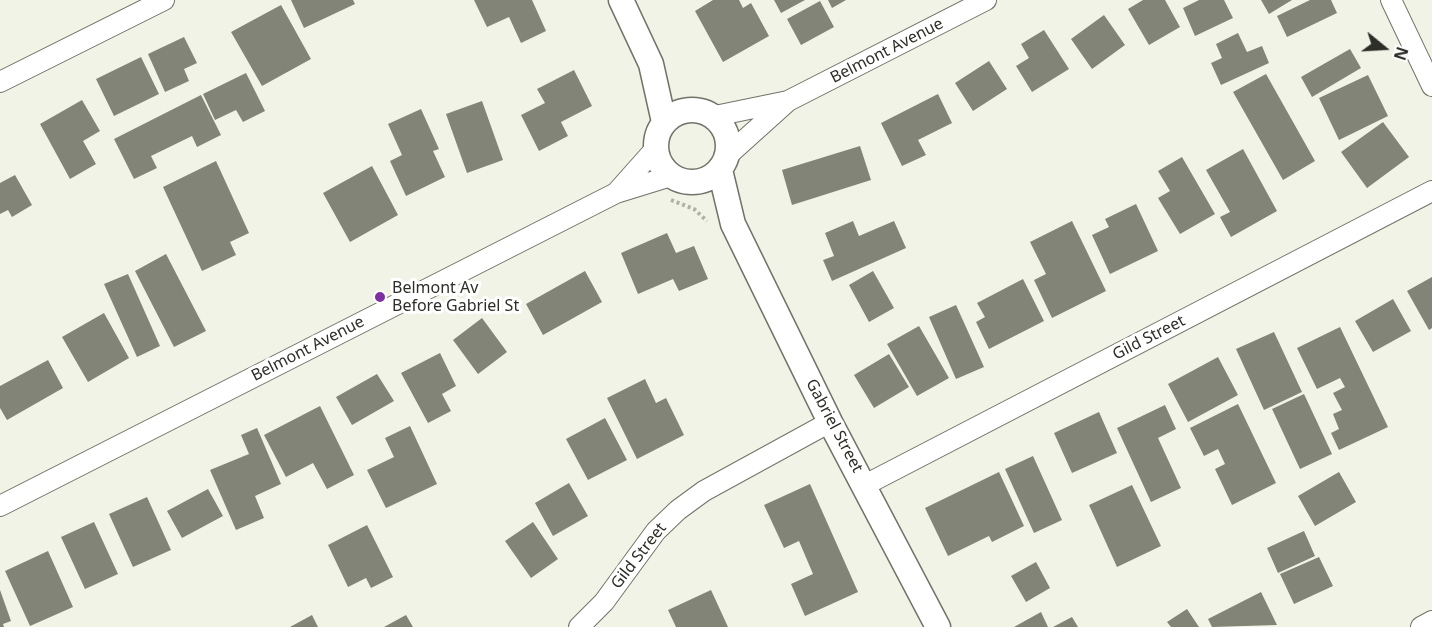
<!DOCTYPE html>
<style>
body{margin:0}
#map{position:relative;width:1432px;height:627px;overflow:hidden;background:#f0f3e5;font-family:"Noto Sans",sans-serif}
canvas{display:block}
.north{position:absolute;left:1354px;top:18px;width:60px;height:60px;-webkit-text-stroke:4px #fff;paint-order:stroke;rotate:108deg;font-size:16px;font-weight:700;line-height:24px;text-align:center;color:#2c2e28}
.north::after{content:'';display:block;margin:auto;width:21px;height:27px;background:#2c2e28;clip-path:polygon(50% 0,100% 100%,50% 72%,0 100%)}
</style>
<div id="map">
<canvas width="1432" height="627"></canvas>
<div class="north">N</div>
</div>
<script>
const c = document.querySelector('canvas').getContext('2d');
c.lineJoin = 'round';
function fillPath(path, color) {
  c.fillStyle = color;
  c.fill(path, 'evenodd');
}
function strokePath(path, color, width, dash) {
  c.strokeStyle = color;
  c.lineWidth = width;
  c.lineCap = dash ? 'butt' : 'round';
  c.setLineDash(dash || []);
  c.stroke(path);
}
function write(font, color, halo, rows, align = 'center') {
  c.font = font + ' "Noto Sans",sans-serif';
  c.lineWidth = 6;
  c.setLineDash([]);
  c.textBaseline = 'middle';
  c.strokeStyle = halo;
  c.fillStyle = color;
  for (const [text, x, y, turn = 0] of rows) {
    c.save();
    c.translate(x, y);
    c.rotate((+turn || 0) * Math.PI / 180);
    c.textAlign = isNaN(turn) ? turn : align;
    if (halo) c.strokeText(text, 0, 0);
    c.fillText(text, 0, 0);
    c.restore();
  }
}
const building = new Path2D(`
 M 291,0 L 353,0 L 355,4 L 304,28 Z
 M 474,0 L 532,0 L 546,31 L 521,43 L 509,17 L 487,27 Z
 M 713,0 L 739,0 L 743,8 L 751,3 L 769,36 L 723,62 L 695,11 Z
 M 774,0 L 805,0 L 781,13 Z
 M 828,0 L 846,0 L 832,8 Z
 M 1143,0 L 1165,0 L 1180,27 L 1149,45 L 1128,9 Z
 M 1199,0 L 1224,0 L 1233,18 L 1195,36 L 1183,8 Z
 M 1261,0 L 1292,0 L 1269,14 Z
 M 1310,0 L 1331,0 L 1337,13 L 1287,37 L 1277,16 Z
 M 820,1 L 834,27 L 801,45 L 787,19 Z
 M 281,5 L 311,59 L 262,86 L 231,32 Z
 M 1104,15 L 1125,45 L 1092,69 L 1071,39 Z
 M 1044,30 L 1069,69 L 1032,92 L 1016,66 L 1029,58 L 1021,44 Z
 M 1238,33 L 1247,52 L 1262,46 L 1269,63 L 1221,85 L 1211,63 L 1222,58 L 1216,44 Z
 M 184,37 L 197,63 L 184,69 L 189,81 L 165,92 L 148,54 Z
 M 1350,49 L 1361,68 L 1312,97 L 1301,77 Z
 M 141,57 L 159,94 L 114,116 L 96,79 Z
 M 989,61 L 1007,89 L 973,111 L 955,83 Z
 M 574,70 L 592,106 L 561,122 L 568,136 L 539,151 L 521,115 L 545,103 L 537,89 Z
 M 246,73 L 265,111 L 243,122 L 236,110 L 215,120 L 203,94 Z
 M 1266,74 L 1315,161 L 1283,180 L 1233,92 Z
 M 1368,75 L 1388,116 L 1339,140 L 1319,98 Z
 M 938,94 L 952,123 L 918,140 L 926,155 L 902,166 L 881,123 Z
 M 201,95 L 221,135 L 197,147 L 192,136 L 151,156 L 157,168 L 134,179 L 114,139 Z
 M 82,100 L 100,131 L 83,141 L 96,164 L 70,179 L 40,124 Z
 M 482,101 L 503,160 L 467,173 L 446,114 Z
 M 421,109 L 439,149 L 433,151 L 445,177 L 406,196 L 390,161 L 402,155 L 388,124 Z
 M 1383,122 L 1409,157 L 1367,188 L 1341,152 Z
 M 860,146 L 871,180 L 792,205 L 782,170 Z
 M 1243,149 L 1277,211 L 1231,237 L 1220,217 L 1230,212 L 1206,170 Z
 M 1182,157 L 1215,214 L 1180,234 L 1158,198 L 1170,191 L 1158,171 Z
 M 216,161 L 249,233 L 230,242 L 236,255 L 202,271 L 163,187 Z
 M 372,166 L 398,215 L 350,242 L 323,193 Z
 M 15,175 L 32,205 L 12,217 L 8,210 L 0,214 L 0,183 Z
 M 1136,204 L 1158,251 L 1110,274 L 1092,235 L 1109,227 L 1105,219 Z
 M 853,221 L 859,236 L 894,221 L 906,248 L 832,281 L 823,260 L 834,256 L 825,233 Z
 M 1072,221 L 1106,291 L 1052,318 L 1034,280 L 1046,274 L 1030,242 Z
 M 667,233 L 676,253 L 694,246 L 708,279 L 679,291 L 673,279 L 638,294 L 621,253 Z
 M 166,254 L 206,331 L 174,347 L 135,271 Z
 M 585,271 L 602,302 L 543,335 L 526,304 Z
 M 873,271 L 894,308 L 869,322 L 849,285 Z
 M 128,274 L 160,346 L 137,357 L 104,284 Z
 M 1432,277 L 1432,328 L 1429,330 L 1407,291 Z
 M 1023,279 L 1044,321 L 989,349 L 976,322 L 985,317 L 977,303 Z
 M 1393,299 L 1411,331 L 1373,352 L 1355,321 Z
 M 956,305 L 984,367 L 956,379 L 929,317 Z
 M 104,313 L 129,358 L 88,382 L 62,337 Z
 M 482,318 L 507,352 L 478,374 L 453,340 Z
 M 919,326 L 949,378 L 917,396 L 887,344 Z
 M 1340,327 L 1388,427 L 1339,450 L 1331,433 L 1339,429 L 1333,414 L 1342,410 L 1333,393 L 1345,387 L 1340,378 L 1317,389 L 1297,348 Z
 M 1274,332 L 1302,392 L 1264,410 L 1236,349 Z
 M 440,353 L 456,386 L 442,394 L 451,411 L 428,423 L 401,373 Z
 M 889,354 L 909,387 L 874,408 L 854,375 Z
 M 1218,357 L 1238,395 L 1188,422 L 1168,384 Z
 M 48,360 L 63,388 L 7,420 L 0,408 L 0,386 Z
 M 377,374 L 394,401 L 352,425 L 336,397 Z
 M 645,379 L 656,403 L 666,398 L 684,435 L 637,459 L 607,398 Z
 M 1304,394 L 1332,454 L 1300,469 L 1272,409 Z
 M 1238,404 L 1276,483 L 1232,505 L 1215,469 L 1225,464 L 1218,449 L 1204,456 L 1190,428 Z
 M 1165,405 L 1176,429 L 1158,438 L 1181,488 L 1151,502 L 1117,428 Z
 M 320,406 L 354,475 L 327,489 L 313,463 L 286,477 L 264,435 Z
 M 1099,412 L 1117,453 L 1072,473 L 1054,433 Z
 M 605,418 L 627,460 L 588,480 L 566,439 Z
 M 410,426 L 437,484 L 386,508 L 367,470 L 394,457 L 385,438 Z
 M 257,428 L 281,484 L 255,496 L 264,518 L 236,530 L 210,470 L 249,454 L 241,435 Z
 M 1033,456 L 1062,520 L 1034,533 L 1005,469 Z
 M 999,472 L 1024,526 L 992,542 L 989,536 L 948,556 L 925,508 Z
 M 1339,472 L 1356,502 L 1315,526 L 1298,496 Z
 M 569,483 L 588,516 L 553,536 L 535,503 Z
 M 810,484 L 858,592 L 805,616 L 791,584 L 813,574 L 799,541 L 784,548 L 764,505 Z
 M 1132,485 L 1161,546 L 1117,567 L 1089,505 Z
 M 208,489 L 223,516 L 182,538 L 167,511 Z
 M 147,497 L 171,550 L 133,567 L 109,514 Z
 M 94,522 L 118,574 L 85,589 L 61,537 Z
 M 533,522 L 558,559 L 531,578 L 505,541 Z
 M 367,525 L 393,577 L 371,588 L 366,578 L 348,587 L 328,545 Z
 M 1304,531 L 1315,556 L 1278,573 L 1267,548 Z
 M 48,551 L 73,607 L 30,626 L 5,571 Z
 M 1319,557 L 1333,586 L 1294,604 L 1280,574 Z
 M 1036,562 L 1050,588 L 1026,602 L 1011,576 Z
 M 0,590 L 11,621 L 3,624 L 4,627 L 0,627 Z
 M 711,590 L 728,627 L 676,627 L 668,610 Z
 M 1261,592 L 1277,625 L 1212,627 L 1208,619 Z
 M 1187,609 L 1199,627 L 1171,627 L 1167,622 Z
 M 1041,612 L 1048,627 L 1014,627 Z
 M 312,615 L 318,627 L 290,627 Z
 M 406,615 L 413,627 L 384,627 Z
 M 1072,617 L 1078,627 L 1053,627 Z`);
const path = new Path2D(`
 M 671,200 L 694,209 L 707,221`);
const minor = new Path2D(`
 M 1391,0 L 1432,86
 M 0,82 L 164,0
 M 715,116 L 788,101
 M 728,155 L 788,101 L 986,0
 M 616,193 L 656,148
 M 865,485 L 1432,191
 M 0,506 L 616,193 L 671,176
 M 579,627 L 604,602 L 656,531 L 678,510 L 704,491 L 830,422
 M 1421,627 L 1432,621`);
const tertiary = new Path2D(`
 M 621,0 L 651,64 L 664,122
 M656 146a36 36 0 1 1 72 0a36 36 0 1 1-72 0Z
 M 720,170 L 733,224 L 830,422 L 938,627`);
const markers = [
 [380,297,6,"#7e30a0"]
];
const streetNames = [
 ["Belmont Avenue",887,51,-27],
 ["Gild Street",1149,338,-27],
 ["Belmont Avenue",308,349,-27],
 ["Gabriel Street",834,426,62],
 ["Gild Street",639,556,-52]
];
const poiNames = [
 ["Belmont Av",392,288],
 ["Before Gabriel St",392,306]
];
fillPath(building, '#818477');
strokePath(minor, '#707367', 22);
strokePath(tertiary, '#707367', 27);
strokePath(path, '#afb1a6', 4, [3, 3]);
strokePath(minor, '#fff', 20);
strokePath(tertiary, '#fff', 24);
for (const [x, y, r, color] of markers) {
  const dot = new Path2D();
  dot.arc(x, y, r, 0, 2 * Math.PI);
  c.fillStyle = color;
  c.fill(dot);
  strokePath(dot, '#fff', 2);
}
write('16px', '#2c2e28', '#fff', streetNames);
write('16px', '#2c2e28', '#fff', poiNames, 'left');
</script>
